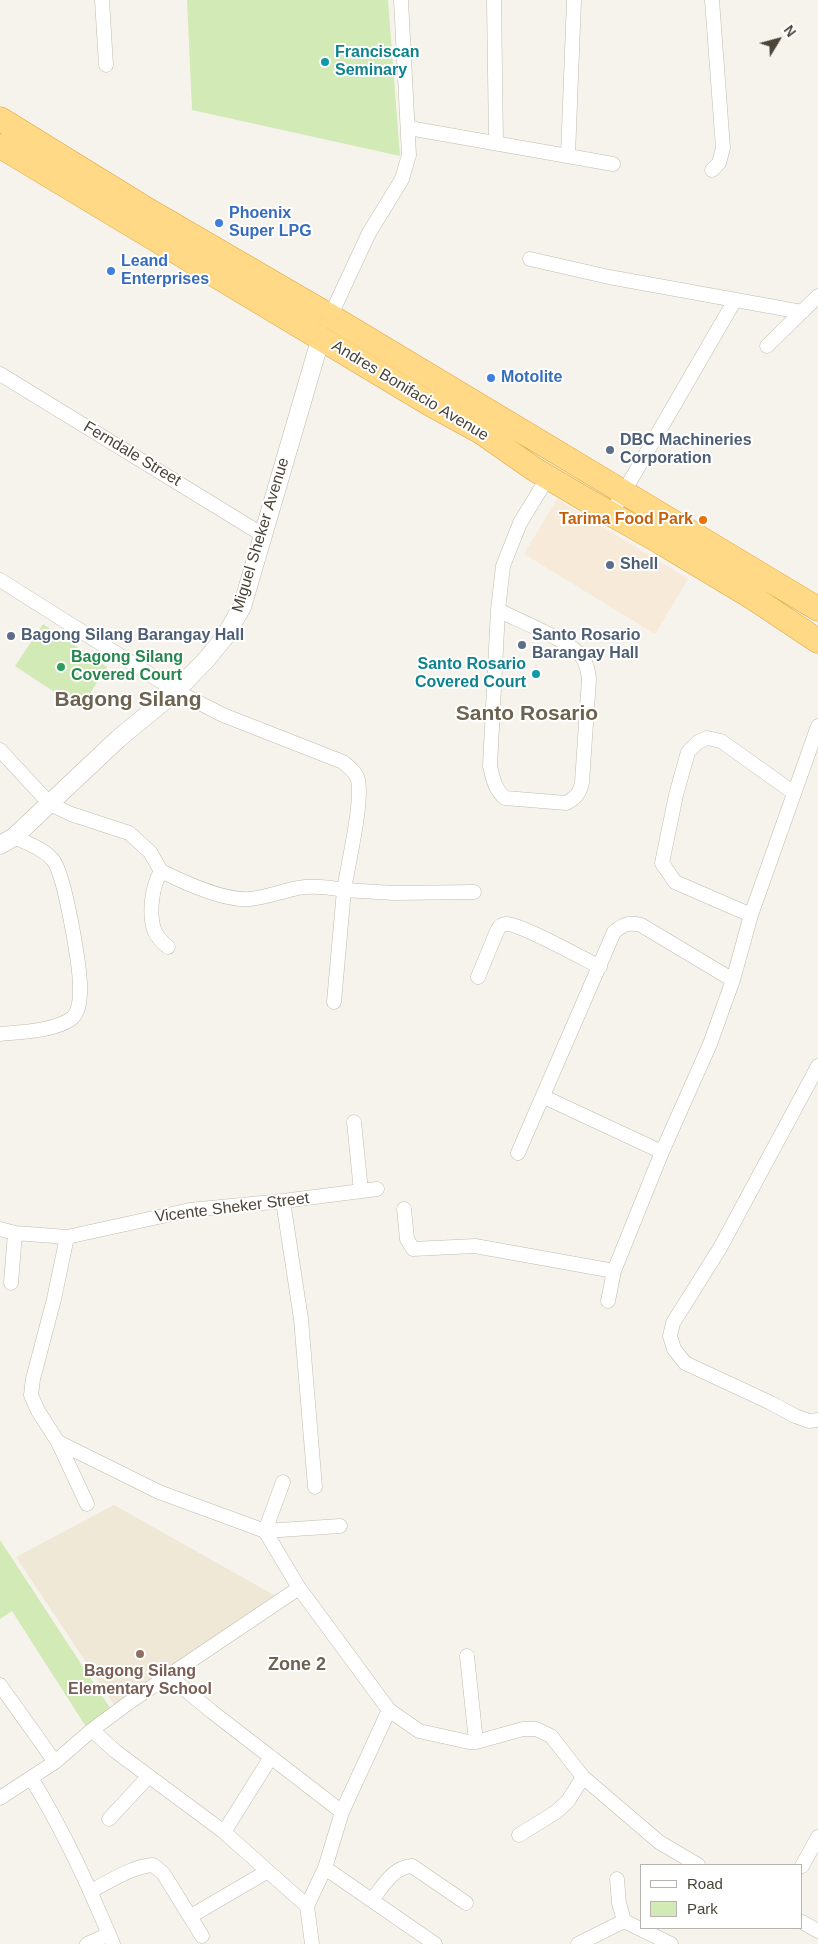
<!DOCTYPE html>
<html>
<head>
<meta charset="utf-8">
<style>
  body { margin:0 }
  #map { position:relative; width:818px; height:1944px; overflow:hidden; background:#f6f3ec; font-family:Helvetica,sans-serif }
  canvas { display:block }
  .legend { position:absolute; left:640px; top:1864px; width:162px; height:65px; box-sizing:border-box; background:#fff; border:1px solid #b7b4b0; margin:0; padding:6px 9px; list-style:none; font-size:15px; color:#4b4439 }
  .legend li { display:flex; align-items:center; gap:10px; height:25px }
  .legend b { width:25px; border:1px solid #b7b4b0 }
  .north { position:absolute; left:753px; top:15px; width:50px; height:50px; -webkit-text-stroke:4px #fff; paint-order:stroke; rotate:53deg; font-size:14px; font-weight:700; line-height:20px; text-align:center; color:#4b4439 }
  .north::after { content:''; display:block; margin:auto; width:18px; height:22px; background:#4b4439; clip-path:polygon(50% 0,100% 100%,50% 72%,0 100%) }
</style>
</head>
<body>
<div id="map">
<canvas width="818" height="1944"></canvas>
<ul class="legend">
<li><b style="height:6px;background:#fff"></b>Road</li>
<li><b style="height:14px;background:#d2eab5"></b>Park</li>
</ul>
<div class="north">N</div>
</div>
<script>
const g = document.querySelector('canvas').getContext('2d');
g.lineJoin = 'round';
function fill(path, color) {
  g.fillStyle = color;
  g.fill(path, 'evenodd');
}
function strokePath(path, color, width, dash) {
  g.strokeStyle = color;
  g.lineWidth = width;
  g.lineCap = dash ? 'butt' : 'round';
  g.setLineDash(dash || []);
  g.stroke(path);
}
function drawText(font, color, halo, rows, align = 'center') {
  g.font = font + ' Helvetica,sans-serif';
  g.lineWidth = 4;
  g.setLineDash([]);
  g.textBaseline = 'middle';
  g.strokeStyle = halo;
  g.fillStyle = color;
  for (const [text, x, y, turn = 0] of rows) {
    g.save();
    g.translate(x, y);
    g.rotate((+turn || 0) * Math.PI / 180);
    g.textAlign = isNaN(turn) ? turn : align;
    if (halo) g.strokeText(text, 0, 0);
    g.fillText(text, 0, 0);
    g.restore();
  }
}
const commercial = new Path2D(`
  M557,499l131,80 -33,55 -131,-80z`);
const education = new Path2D(`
  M114,1505l167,94 -164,110 -101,-152z`);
const green = new Path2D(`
  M187,0h201l12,156 -208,-46z
  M43,624l64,43 -27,42 -65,-43z
  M0,1540l112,171 -24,19 -76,-119 -12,8z`);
const minor = new Path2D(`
  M102,0l4,65
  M494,0l2,142
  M409,128l204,36
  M568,155l6,-155
  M712,170l7,-7 4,-15 -11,-148
  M530,259l79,18 193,35
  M328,321l41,-88 33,-54 7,-24 -8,-155
  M767,346l51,-50
  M0,374l263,161
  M611,514l124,-214
  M0,580l176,111 47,24 120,47c6,5 13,10 15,18 5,22 -10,84 -14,110l50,3 80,-1
  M498,610c19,10 73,31 84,47 5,7 6,14 7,22l-7,103c-2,11 -6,16 -16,21l-61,-5c-10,-8 -12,-19 -15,-32l8,-156 5,-44 17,-43 28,-46
  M0,750l50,54 21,10 58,19 21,19 11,19c-9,15 -13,44 -6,61 3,6 8,11 13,15
  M161,871c22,11 64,30 88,28 17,-1 32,-8 49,-11 15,-3 30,-1 46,2l-10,112
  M751,915l-76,-33 -13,-19 14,-68 12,-43 10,-10 9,-4 14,3 73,52
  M478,977l19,-46c2,-4 5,-7 9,-7 13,-1 78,35 94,43
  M0,1034c20,-2 54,-3 71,-15 8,-6 9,-19 9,-28 1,-21 -15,-116 -27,-131 -9,-11 -26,-17 -39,-23
  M818,1066l-98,182 -47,75 -3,13 4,13 11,14 86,40 24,13 14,5 9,-1
  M544,1097l118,55
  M354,1122l7,69
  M518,1153l96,-221c10,-8 15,-10 27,-7l92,55
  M283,1201l18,118 14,168
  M404,1209l3,30 6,10 62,-3 139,25
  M0,1229l15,4 52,4 123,-27 93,-9 94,-12
  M67,1237l-13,62 -21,80 -2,16 7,16 20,31 101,50 106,39 34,57 90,122 30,21 50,11h7l47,-13h13l15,7 32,41 76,65 39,23
  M11,1283l4,-50
  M608,1301l6,-30 48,-119 48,-108 23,-64 18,-65 67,-189
  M58,1442l29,62
  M283,1482l-18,49 75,-5
  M467,1656l9,86
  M169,1676l42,35 131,101
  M0,1685l55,77
  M92,1730l23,21 109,81 83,74
  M31,1778c33,53 58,109 82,166
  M0,1798l55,-36 37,-32 39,-29 168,-113
  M109,1819l39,-42
  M224,1832l47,-75
  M519,1835l37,-23 12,-11 15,-24
  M802,1866l16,-29
  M325,1868l17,-56 47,-102
  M617,1879l2,24 5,18 47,23
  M91,1891c20,-10 39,-24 62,-26l10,8 39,63
  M372,1900c11,-14 21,-33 40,-34l54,37
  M191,1916l77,-45
  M802,1922l16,9
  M87,1944l22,-10
  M312,1944l-5,-38 18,-38 110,76
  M578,1944l46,-23`);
const tertiary = new Path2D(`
  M0,845l14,-8 104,-98 58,-48 29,-30 19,-23 18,-31 79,-270`);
const trunk = new Path2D(`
  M0,119l141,87 189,110 488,293
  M0,146l430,258 51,28 53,37 49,29 79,45 93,56 63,42`);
const markers = [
  [325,62,5,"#0f9aa8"],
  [219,223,5,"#3f7fe0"],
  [111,271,5,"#3f7fe0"],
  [491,378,5,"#3f7fe0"],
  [610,450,5,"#5c6f8a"],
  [703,520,5,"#e8710a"],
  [610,565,5,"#5c6f8a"],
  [11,636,5,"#5c6f8a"],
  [522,645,5,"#5c6f8a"],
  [61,667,5,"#2e9e5b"],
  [536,674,5,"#0f9aa8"],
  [140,1654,5,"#8d6e63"]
];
const cultureNames = [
  ["Franciscan",335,53],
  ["Seminary",335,71],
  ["Santo Rosario",526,665,"right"],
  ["Covered Court",526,683,"right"]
];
const shopNames = [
  ["Phoenix",229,214],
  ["Super LPG",229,232],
  ["Leand",121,262],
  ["Enterprises",121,280],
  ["Motolite",501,378]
];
const streetNames = [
  ["Andres Bonifacio Avenue",410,391,31],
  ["Ferndale Street",132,454,31],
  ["Miguel Sheker Avenue",261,535,-73],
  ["Vicente Sheker Street",232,1208,-7]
];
const serviceNames = [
  ["DBC Machineries",620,441],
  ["Corporation",620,459],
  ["Shell",620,565],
  ["Bagong Silang Barangay Hall",21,636],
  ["Santo Rosario",532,636],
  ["Barangay Hall",532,654]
];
const foodNames = [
  ["Tarima Food Park",693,520]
];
const leisureNames = [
  ["Bagong Silang",71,658],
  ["Covered Court",71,676]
];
const educationNames = [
  ["Bagong Silang",140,1672],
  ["Elementary School",140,1690]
];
const neighbourhoodNames = [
  ["Zone 2",297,1665]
];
const districtNames = [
  ["Bagong Silang",128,700],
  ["Santo Rosario",527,714]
];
fill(commercial, '#f7ead8');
fill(education, '#efe8d6');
fill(green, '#d2eab5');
strokePath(minor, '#c2bbae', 15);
strokePath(tertiary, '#c2bbae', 19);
strokePath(trunk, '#e0a43c', 25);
strokePath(minor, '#fff', 14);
strokePath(tertiary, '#fff', 18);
strokePath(trunk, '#ffd985', 24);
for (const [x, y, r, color] of markers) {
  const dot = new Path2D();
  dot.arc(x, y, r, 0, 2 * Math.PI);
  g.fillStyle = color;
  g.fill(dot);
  strokePath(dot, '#fff', 2);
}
drawText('bold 16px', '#0d838f', '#fff', cultureNames, 'left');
drawText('bold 16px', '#366cbe', '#fff', shopNames, 'left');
drawText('16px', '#4b4439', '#fff', streetNames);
drawText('bold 16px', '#4e5e75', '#fff', serviceNames, 'left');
drawText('bold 16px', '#c56008', '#fff', foodNames, 'right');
drawText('bold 16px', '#27864d', '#fff', leisureNames, 'left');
drawText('bold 16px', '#785e54', '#fff', educationNames);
drawText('bold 18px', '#6e6250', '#fff', neighbourhoodNames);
drawText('bold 21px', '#6e6250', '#fff', districtNames);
</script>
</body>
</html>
